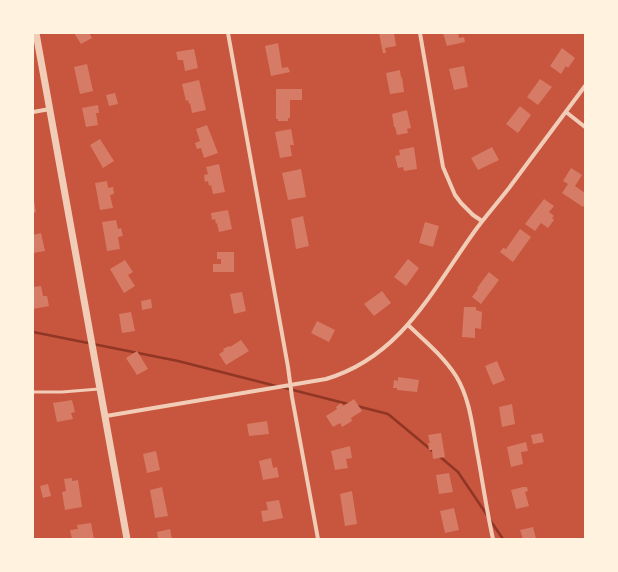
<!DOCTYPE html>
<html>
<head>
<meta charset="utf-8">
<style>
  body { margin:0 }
  #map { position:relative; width:618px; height:572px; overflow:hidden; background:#c8553d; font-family:Manrope,sans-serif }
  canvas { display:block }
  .frame { position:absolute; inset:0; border:34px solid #fff3e0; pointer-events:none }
</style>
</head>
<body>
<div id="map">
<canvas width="618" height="572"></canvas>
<div class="frame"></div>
</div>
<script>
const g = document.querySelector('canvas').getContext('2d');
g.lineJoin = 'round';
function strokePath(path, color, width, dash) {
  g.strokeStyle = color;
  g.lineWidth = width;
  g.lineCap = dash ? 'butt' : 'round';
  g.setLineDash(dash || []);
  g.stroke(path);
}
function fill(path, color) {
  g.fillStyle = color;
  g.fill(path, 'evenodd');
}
const stream = new Path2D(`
  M33,332l145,29 98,25
  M281,387l67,17
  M357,406l31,8 47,39
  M439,456l19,16 29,43
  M490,520l13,19`);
const building = new Path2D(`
  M74,33h15l3,5 -11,6z
  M379,33h15l2,13 -11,2 1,5h-3z
  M443,33h15l1,5 5,-1 1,5 -18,4z
  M278,43l4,25 6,-1 2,5 -19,4 -6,-30z
  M562,48l13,10 -7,10 -2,-2 -5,8 -11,-8z
  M194,49l4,19 -13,3 -2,-11h-5l-2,-8z
  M87,64l6,27 -13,3 -6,-27z
  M464,66l4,21 -14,3 -5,-21z
  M400,70l1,8 1,-1 2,15 -14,2 -4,-21z
  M540,79l12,8 -14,18 -11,-8z
  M199,80l7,30 -14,3 -2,-10 -1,1 -1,-4 -2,1 -4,-17z
  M276,89h26v11h-12v18h-2v3h-10v-2h-2z
  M115,93l3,11 -9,2 -3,-11z
  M98,105l1,8h-3l2,12 -12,2 -4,-19z
  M520,106l11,9 -13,18 -12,-9z
  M407,110l4,18 -4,1 1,4 -11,2 -2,-8h-1l-2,-13z
  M207,125l11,28 -14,5 -3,-10 -4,1 -2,-6 5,-2 -4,-12z
  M291,129l3,16h-4l2,11 -12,2 -5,-26z
  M100,139l14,22 -11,7 -13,-23z
  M414,147l3,22 -13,2 -1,-4 -5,1 -3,-12 5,-1 -1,-5z
  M492,147l7,13 -21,10 -7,-12z
  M219,164l6,28 -12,2 -2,-9 -2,1 -1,-5 -3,1 -1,-7 4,-1 -2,-7z
  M571,168l11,7 -7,11 10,7v11l-2,3 -21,-14 6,-9 -5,-3z
  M301,169l5,28 -18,3 -6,-27z
  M107,181l1,7 5,-1 1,7 -4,1 3,13 -13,2 -5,-27z
  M33,195l3,17 -3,1z
  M544,199l10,7 -5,6 5,4 -2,2 2,2 -6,8 -7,-5 -6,8 -10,-7z
  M228,210l4,19 -13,3 -2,-9 -1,1 -1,-5 -3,1 -1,-7z
  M303,216l6,30 -13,3 -5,-30z
  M116,220l2,9 3,-1 2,8 -5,1 2,12 -13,2 -5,-29z
  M425,222l14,4 -6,21 -14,-4z
  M520,229l11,8 -18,25 -13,-10 3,-4 3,1z
  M41,233l4,18 -12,2v-18z
  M217,252h17v20h-21v-8h8v-5h-4z
  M408,259l11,9 -13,18 -12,-9z
  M125,260l8,12 -5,3 7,11 -11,7 -14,-24z
  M489,272l10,8 -18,24 -9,-7 6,-8 -1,-1z
  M41,286l2,10h4l2,10 -16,3v-22z
  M382,291l9,12 -17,13 -10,-12z
  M242,292l4,19 -12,3 -4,-20z
  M151,299l1,9 -10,2 -1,-9z
  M464,307h12v3l6,2 -1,17 -6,-1v10l-13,-1z
  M131,312l4,19 -13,2 -3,-19z
  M317,321l18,9 -6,12 -18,-9z
  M241,340l8,11 -23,14 -7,-11 5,-3 -1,-2 6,-3 1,1z
  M137,351l11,18 -11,6 -11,-17z
  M497,361l8,19 -12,5 -8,-19z
  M398,377l21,3 -2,12 -20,-2v-2h-4l1,-8 4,1z
  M354,399l8,12 -11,7 1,3 -10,6 -2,-4 -7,4 -7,-11 11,-7 -1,-2 5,-4 2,3z
  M72,400l3,12 -4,1 2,6 -16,3 -4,-19z
  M512,404l3,20 -13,3 -3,-20z
  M267,421l2,13 -20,2 -2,-12z
  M441,433l4,24 -12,2 -1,-9h-3l-1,-7h2l-2,-8z
  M542,433l2,9 -11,2 -2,-9z
  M526,442l2,9 -7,1 2,12 -12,3 -4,-20z
  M350,446l2,12 -6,1 2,9 -13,2 -4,-19z
  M156,451l4,19 -13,3 -4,-19z
  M271,458l2,10 4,-1 2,10 -16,3 -4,-19z
  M449,473l4,19 -14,2 -3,-19z
  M72,478v3l6,-1 4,27 -17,3 -3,-18 4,-1 -2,-12z
  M48,484l3,12 -8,2 -3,-12z
  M162,487l6,29 -13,2 -5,-28z
  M523,487h4l1,4 -3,1 4,14 -13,3 -5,-19z
  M352,491l5,33 -12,2 -5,-32z
  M279,500l4,18 -20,4 -2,-11 7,-1 -2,-8z
  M454,508l5,22 -14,3 -5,-22z
  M91,523l3,16h-22l-2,-9 8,-1 -1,-4z
  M533,527l3,12h-13l-3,-9z
  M170,529l2,10h-14l-1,-7z`);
const service = new Path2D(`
  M33,392h29l37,-3`);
const minor = new Path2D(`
  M228,33l60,334 4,30 26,142
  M420,33l23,134 12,28 6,8 12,12 9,6
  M33,112l17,-3
  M566,112l19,15
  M408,325c17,16 35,31 48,51 13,21 16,47 20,70 6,31 10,62 17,93
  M106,416l220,-37c77,-23 107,-91 151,-151 10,-13 21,-26 32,-40 25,-34 51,-68 76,-102`);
const tertiary = new Path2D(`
  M36,33l91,506`);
strokePath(stream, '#8f3625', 2.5);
fill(building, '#d67c66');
strokePath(service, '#f1ccb7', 3);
strokePath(minor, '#f1ccb7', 4);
strokePath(tertiary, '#f1ccb7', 7);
</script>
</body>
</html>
